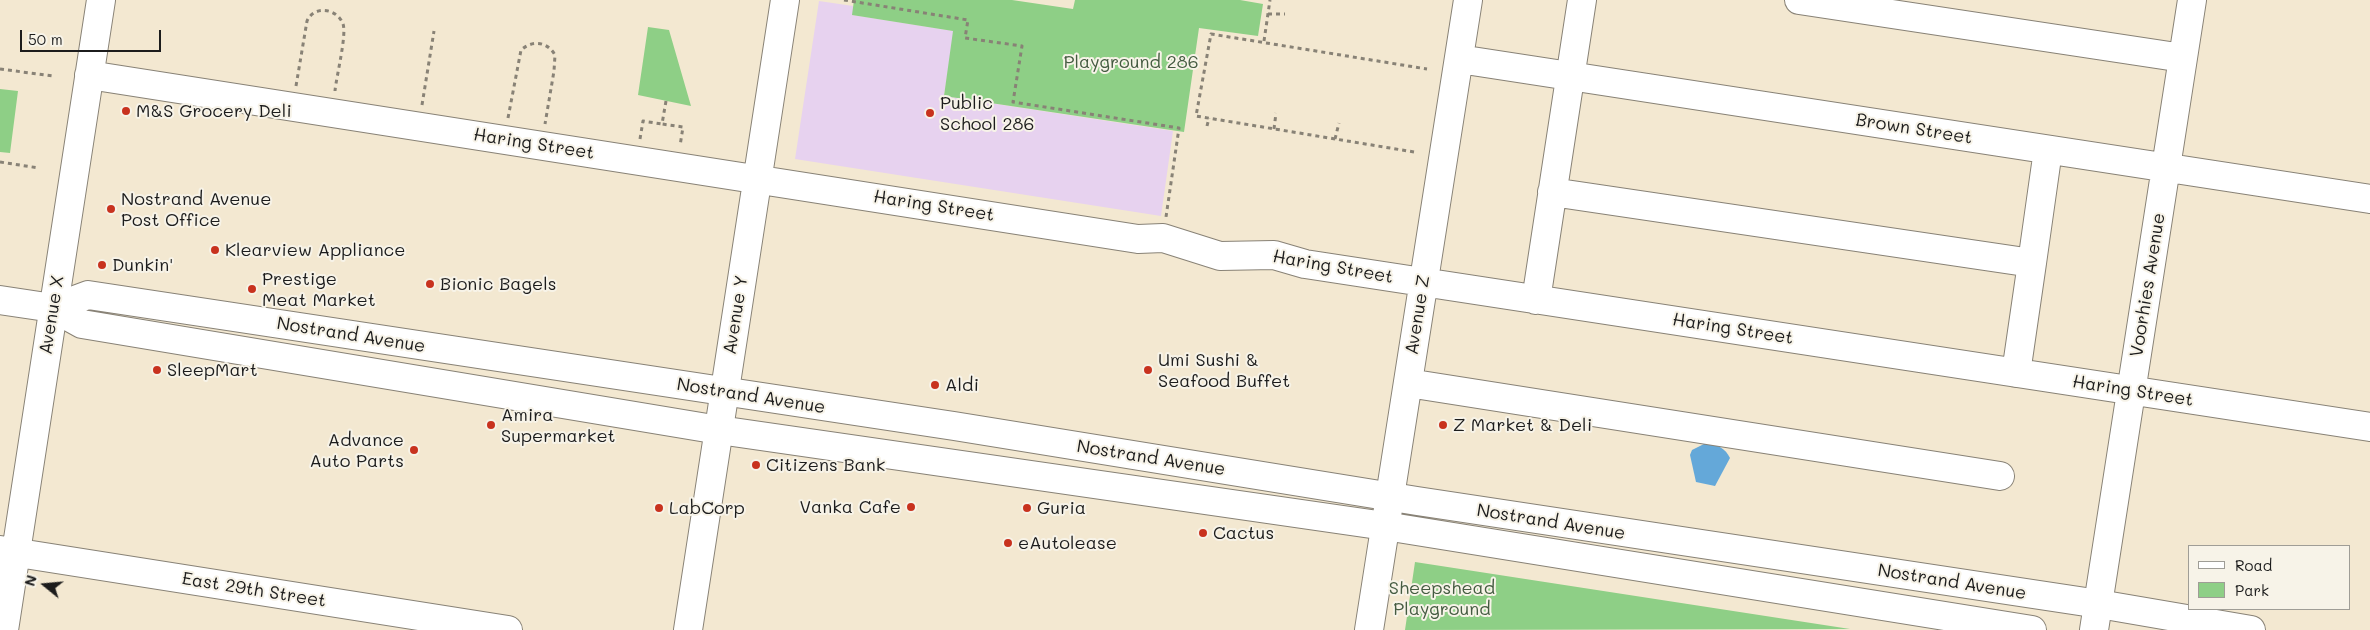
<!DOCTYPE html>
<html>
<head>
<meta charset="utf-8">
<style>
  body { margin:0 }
  #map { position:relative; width:2370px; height:630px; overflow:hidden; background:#f3e8d1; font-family:Mali,sans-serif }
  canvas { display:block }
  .legend { position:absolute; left:2188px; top:545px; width:162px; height:65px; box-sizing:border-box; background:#f7f3e8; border:1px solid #9f9d96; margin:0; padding:6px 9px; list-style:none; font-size:15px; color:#1c1c1c }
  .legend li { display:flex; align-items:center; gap:10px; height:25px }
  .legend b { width:25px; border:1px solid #9f9d96 }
  .north { position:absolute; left:20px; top:560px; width:50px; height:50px; -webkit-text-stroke:4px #f7f3e8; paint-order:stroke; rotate:287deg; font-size:14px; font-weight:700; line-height:20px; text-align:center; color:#1c1c1c }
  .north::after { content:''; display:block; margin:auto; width:18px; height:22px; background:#1c1c1c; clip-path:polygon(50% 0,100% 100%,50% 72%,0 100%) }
  .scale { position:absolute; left:20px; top:30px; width:141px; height:22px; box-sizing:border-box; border:2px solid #1c1c1c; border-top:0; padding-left:6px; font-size:15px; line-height:18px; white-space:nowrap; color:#1c1c1c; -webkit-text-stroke:4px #f7f3e8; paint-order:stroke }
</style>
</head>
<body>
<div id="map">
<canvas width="2370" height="630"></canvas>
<ul class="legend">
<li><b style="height:6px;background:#fff"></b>Road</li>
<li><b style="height:14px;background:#8ecf86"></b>Park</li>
</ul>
<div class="north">N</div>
<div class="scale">50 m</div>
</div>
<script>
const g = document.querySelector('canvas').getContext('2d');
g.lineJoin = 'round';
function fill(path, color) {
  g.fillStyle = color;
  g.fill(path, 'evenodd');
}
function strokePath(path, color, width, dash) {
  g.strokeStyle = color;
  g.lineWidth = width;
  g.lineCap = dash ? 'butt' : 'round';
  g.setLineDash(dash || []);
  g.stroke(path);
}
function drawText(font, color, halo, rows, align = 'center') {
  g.font = font + ' Mali,sans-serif';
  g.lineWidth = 4;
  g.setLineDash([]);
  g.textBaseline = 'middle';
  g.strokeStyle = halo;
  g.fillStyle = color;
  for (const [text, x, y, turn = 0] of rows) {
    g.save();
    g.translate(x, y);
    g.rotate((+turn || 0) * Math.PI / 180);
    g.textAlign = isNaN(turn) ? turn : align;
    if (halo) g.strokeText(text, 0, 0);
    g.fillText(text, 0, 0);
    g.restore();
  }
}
const built = new Path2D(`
  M819,1l34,5v9l101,16 -10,65 229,35 -12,85 -366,-57z`);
const green = new Path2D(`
  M854,0h158l61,9 2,-9h165l23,4 -5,32 -59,-8 -15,104 -240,-36 9,-65 -101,-16z
  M648,27l21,3 22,76 -53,-11z
  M0,89l18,2 -8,62 -10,-1z
  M1415,562l435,67 -445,1z`);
const water = new Path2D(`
  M1704,444c12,-1 21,4 26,14l-15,28 -19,-4 -6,-27 2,-5z`);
const path = new Path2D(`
  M844,0l124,20 -3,18 57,8 -9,56 166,26 -13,89
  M1268,14h17
  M1264,41l6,-41
  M0,69l53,7
  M296,86l11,-65c7,-16 30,-13 36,3 4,11 -7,54 -8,67
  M666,101l-4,23 21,3 -3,19
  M422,105l12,-74
  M508,118l13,-68c11,-10 26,-9 34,5l-1,16 -9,53
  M1207,126l2,-8
  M1274,129l2,-16
  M640,139l3,-18 19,3
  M1335,139l4,-16
  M1414,152l-218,-36 15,-82 216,35
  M0,162l39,6`);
const minor = new Path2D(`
  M1799,0l384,58
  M1459,59l911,140
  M89,75l1049,164 25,-1 57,18 54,-1 31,9 1065,163
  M1552,192l480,71 -16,110
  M2032,263l16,-113
  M1536,300l46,-300
  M1408,383l592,93
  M0,550l508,80
  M4,630l97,-630
  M688,630l97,-630
  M1369,630l99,-630
  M2094,630l98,-630`);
const major = new Path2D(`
  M0,300l53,8 29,16 637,106 666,96 647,104
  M53,308l35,-13 866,131 463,75 682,103 152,26`);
const markers = [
  [126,111,5,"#c8321e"],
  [930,113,5,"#c8321e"],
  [111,209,5,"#c8321e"],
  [215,250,5,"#c8321e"],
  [102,265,5,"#c8321e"],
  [430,284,5,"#c8321e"],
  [252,289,5,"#c8321e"],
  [157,370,5,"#c8321e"],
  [1148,370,5,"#c8321e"],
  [935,385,5,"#c8321e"],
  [491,425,5,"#c8321e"],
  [1443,425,5,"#c8321e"],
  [414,450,5,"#c8321e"],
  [756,465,5,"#c8321e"],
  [911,507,5,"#c8321e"],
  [659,508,5,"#c8321e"],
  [1027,508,5,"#c8321e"],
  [1203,533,5,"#c8321e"],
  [1008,543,5,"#c8321e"]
];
const parkNames = [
  ["Playground 286",1131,62],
  ["Sheepshead",1442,588],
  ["Playground",1442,609]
];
const poiNames = [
  ["Public",940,103],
  ["School 286",940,124],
  ["M&S Grocery Deli",136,111],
  ["Nostrand Avenue",121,199],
  ["Post Office",121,220],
  ["Klearview Appliance",225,250],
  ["Dunkin'",112,265],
  ["Prestige",262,279],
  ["Meat Market",262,300],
  ["Bionic Bagels",440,284],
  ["Umi Sushi &",1158,360],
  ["Seafood Buffet",1158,381],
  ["SleepMart",167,370],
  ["Aldi",945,385],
  ["Amira",501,415],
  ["Supermarket",501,436],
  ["Z Market & Deli",1453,425],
  ["Advance",404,440,"right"],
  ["Auto Parts",404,461,"right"],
  ["Citizens Bank",766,465],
  ["Vanka Cafe",901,507,"right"],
  ["LabCorp",669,508],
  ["Guria",1037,508],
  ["Cactus",1213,533],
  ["eAutolease",1018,543]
];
const streetNames = [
  ["Brown Street",1914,129,9],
  ["Haring Street",534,144,9],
  ["Haring Street",934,206,9],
  ["Haring Street",1333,267,10],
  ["Voorhies Avenue",2148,285,-81],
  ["Avenue X",52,315,-81],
  ["Avenue Y",736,315,-81],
  ["Avenue Z",1418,315,-81],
  ["Haring Street",1733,329,9],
  ["Nostrand Avenue",351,335,9],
  ["Haring Street",2133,391,9],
  ["Nostrand Avenue",751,396,9],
  ["Nostrand Avenue",1151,458,9],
  ["Nostrand Avenue",1551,522,9],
  ["Nostrand Avenue",1952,582,9],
  ["East 29th Street",254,590,9]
];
fill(built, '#e7d2ef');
fill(green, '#8ecf86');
fill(water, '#64a8d9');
strokePath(minor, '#888276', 30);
strokePath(major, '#888276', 30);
strokePath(path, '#888276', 3, [4, 4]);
strokePath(minor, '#fff', 28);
strokePath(major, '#fff', 28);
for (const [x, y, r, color] of markers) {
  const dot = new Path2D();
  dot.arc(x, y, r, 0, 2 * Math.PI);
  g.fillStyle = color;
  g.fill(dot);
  strokePath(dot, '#f7f3e8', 2);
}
drawText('18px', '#445b41', '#f7f3e8', parkNames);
drawText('18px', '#1c1c1c', '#f7f3e8', poiNames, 'left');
drawText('18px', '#1c1c1c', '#f7f3e8', streetNames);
</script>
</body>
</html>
